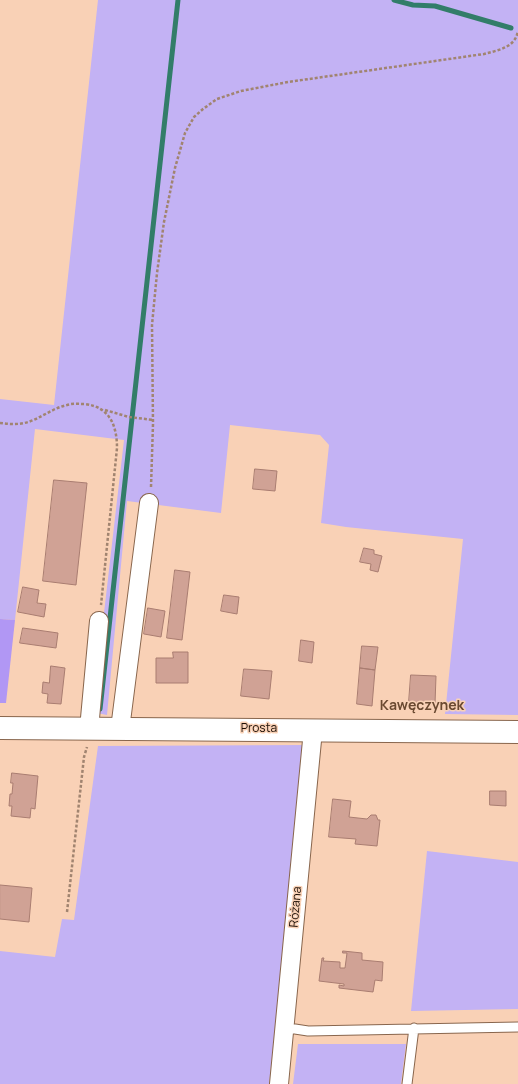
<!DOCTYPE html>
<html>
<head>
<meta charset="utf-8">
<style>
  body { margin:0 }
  canvas { display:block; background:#f9d1b6 }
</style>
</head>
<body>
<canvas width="518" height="1084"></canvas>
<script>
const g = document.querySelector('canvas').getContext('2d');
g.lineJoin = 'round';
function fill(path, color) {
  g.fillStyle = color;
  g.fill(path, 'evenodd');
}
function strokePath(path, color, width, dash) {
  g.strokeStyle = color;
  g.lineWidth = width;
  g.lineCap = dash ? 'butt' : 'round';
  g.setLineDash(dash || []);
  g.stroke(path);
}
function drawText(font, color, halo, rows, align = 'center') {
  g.font = font + ' Manrope,sans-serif';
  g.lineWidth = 3;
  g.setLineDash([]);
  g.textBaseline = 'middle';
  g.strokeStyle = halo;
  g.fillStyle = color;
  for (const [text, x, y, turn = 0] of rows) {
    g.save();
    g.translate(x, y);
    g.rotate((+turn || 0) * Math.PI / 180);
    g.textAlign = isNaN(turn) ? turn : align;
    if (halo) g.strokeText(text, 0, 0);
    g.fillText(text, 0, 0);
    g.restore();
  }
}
const green = new Path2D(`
  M98,0h420v715l-73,-1 18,-175 -117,-12 -25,-4 8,-78 -9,-10 -90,-10 -9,88 -94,-12 -20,214 -10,-2 -4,-5 31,-268 -89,-11 -20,191 -15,-1v-220l54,6z
  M306,745l-37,339h-269v-133l55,6 7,-38 12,1 24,-174z
  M427,851l91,11v147l-107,2z
  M298,1044h108l-5,40h-108z`);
const forest = new Path2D(`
  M0,619l15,1 -9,83h-6z`);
const stream = new Path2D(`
  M394,0l19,5 22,1 76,22
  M100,709l78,-709`);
const building = new Path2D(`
  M255,469l22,2 -2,20 -22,-2z
  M54,480l33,3 -11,102 -33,-4z
  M364,548l10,2v4l8,2 -4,16 -8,-2 1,-6 -11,-2z
  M175,570l15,2 -8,68 -15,-2z
  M23,587l16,3 -2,13 9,1 -2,13 -26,-5z
  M224,595l15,2 -2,17 -16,-3z
  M148,608l17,3 -4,26 -17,-3z
  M23,628l35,5 -2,15 -36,-5z
  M301,640l13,2 -2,21 -13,-2z
  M362,646l16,1 -3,23 -15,-2z
  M173,652h15v31h-32v-25h17z
  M51,666l14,2 -4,36 -14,-1 1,-9 -6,-1 1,-11 6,1z
  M360,668l15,2 -3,36 -15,-2z
  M244,669l28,2 -3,28 -28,-3z
  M411,675l25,1 -1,28 -26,-2z
  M12,773l26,3 -3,33 -4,-1 -1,10 -19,-2 1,-10h-3l1,-12h2l1,-11h-2z
  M490,791h16v15l-16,-1z
  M333,799l18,2 -2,16 18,2 4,-4h5l2,5h2l-3,26 -22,-2 1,-5 -27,-2z
  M0,885l32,3 -3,34 -29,-3z
  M343,951l19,2v7l21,2 -1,19 -7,-1 -2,12 -34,-4v-3l5,1v-2l-25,-3 3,-23h2l-1,3 17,1v6h5l2,-15h-4z`);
const path = new Path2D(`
  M105,410l24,7 24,3
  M0,423c9,1 19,2 28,-1 13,-4 25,-14 39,-17 6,-2 12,-1 18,-1 25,3 32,22 32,44l-16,157
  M151,487l2,-63 -1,-99 5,-52 7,-51 11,-54 10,-35 9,-16 9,-8 14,-10 24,-8 47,-9 196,-28c14,-4 31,-6 34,-23
  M67,912l17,-155 3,-10`);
const service = new Path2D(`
  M285,1029h10l13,2 210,-4
  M407,1084l7,-56`);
const minor = new Path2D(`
  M89,729l10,-108
  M120,729l29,-226
  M279,1084l34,-354`);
const tertiary = new Path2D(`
  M0,728l518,4`);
const streetNames = [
  ["Prosta",259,729],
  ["Różana",296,907,-85]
];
const quarterNames = [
  ["Kawęczynek",422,706]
];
fill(green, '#c3b2f4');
fill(forest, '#b197f4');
strokePath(stream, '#327d69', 5);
fill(building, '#d0a295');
strokePath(building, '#a97d71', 1);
strokePath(service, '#89664d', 11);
strokePath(minor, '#89664d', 20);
strokePath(tertiary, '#89664d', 24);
strokePath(path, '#a18470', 2.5, [3, 2]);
strokePath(service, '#fff', 9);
strokePath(minor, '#fff', 18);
strokePath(tertiary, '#fff', 22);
drawText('12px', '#1c0f06', '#f9d1b6', streetNames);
drawText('bold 14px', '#6a4931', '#f9d1b6', quarterNames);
</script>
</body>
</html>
